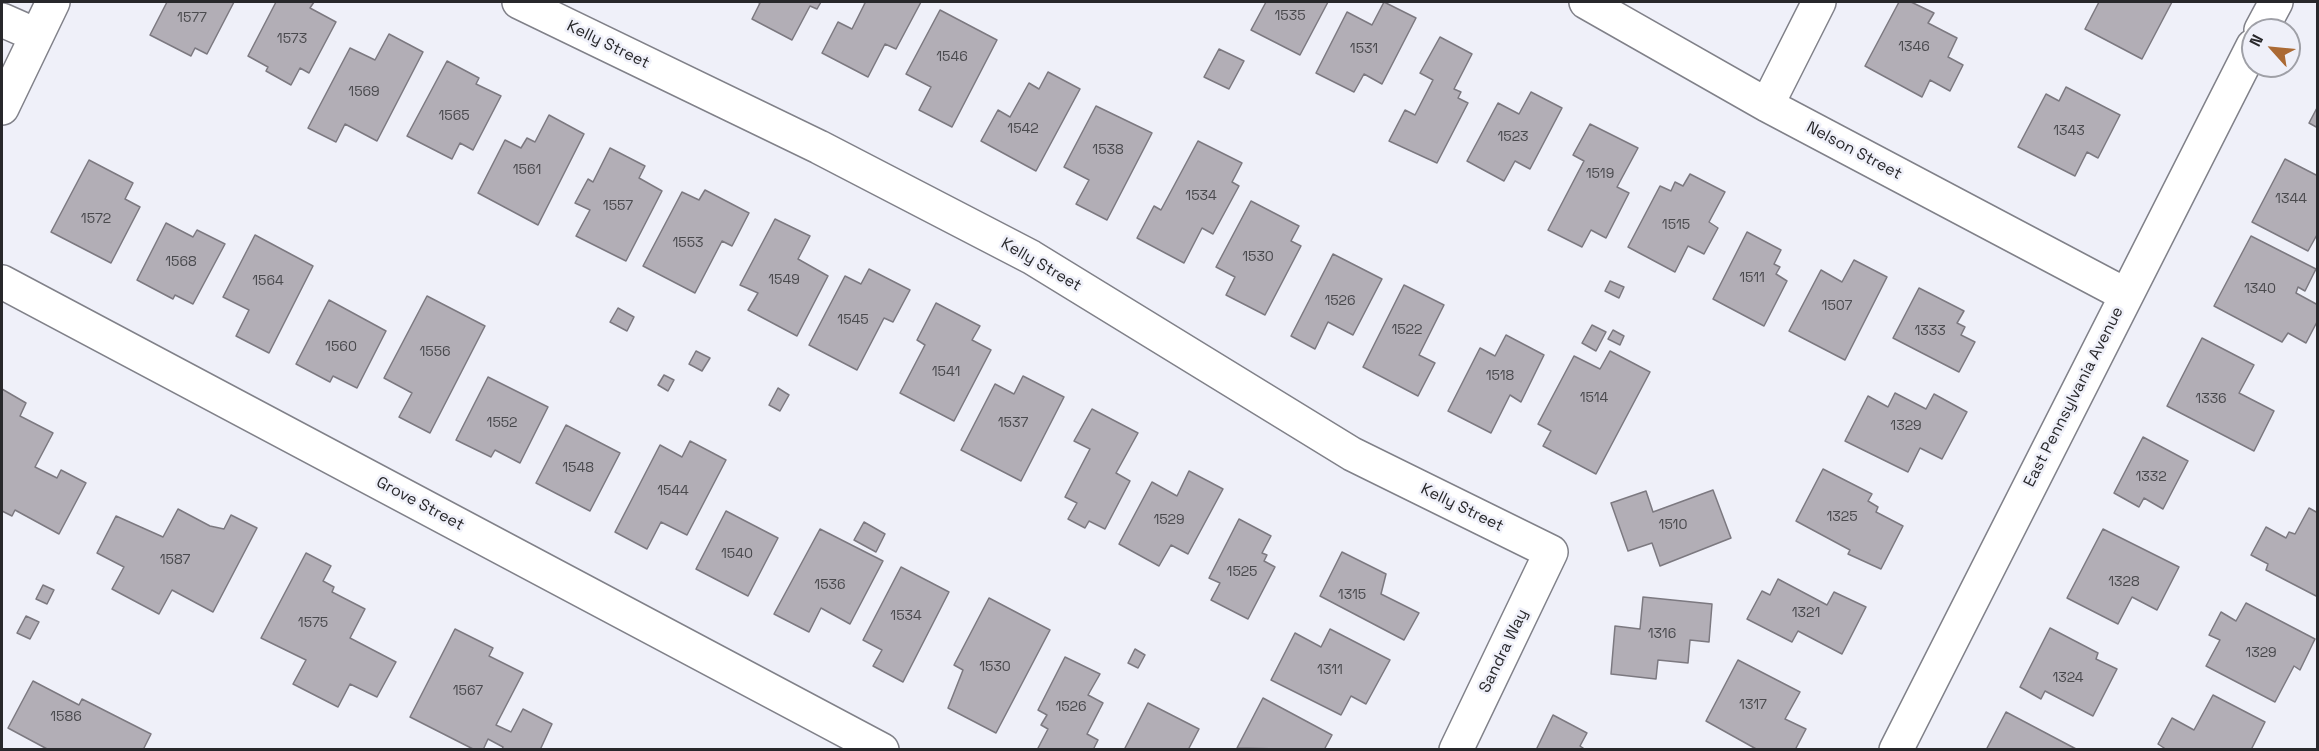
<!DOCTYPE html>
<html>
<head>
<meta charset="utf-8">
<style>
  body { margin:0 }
  #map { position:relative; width:2319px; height:751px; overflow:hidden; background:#eff0f9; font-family:"Space Grotesk",sans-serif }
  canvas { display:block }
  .frame { position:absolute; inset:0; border:3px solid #28282b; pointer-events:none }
  .north { position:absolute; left:2241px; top:18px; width:60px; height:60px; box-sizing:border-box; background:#eff0f9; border:2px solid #9fa0a7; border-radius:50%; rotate:297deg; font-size:16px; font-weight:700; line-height:24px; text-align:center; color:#28282b }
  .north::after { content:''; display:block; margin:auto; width:21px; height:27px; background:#ab6a34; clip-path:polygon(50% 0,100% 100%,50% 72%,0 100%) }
</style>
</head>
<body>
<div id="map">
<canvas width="2319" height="751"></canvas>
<div class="frame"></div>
<div class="north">N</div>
</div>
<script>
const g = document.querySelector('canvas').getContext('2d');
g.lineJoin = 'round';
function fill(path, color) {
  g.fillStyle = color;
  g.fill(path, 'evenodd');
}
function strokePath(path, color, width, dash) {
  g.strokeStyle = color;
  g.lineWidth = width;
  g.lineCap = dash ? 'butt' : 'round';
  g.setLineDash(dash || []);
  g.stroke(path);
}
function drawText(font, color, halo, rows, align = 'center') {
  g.font = font + ' "Space Grotesk",sans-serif';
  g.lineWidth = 5;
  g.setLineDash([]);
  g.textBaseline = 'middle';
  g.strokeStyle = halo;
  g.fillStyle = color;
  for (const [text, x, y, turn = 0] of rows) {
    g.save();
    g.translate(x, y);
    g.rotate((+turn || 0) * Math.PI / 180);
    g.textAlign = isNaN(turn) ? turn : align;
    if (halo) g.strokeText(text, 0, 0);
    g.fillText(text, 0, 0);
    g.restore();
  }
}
const building = new Path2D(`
  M167,2h67l-27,52 -12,-6 -4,8 -41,-21z
  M276,2h38l-4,6 26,14 -27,51 -9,-5 -9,17 -25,-14 2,-4 -20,-11z
  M757,2h64l-4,7 -7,-3 -18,34 -40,-21 8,-16z
  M863,2h58l-25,47 -11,-5 -17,33 -46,-24 16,-31 14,7 13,-26z
  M1266,2h62l-28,53 -49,-25z
  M1384,2l32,16 -34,66 -18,-10 -10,18 -38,-19 31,-61 25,13z
  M1899,2h12l23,11 -6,10 29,15 -9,19 15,8 -13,26 -20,-11 -8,17 -57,-31z
  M2099,2h73l-30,57 -57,-30z
  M940,10l57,30 -45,87 -33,-17 12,-23 -25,-13z
  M389,34l34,18 -46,89 -32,-17 -9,18 -28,-14 42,-80 25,12z
  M1440,37l32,17 -18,35 7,3 -3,6 10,5 -31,60 -48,-22 16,-31 10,5 18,-35 -13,-7z
  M1219,49l25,12 -15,28 -25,-12z
  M447,61l32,17 -3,6 25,12 -28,54 -13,-7 -8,16 -45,-23z
  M1048,72l32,17 -44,82 -55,-30 17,-31 12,7 19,-34 10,6z
  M2066,87l54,28 -22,43 -11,-6 -12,24 -57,-29 28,-53 13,7z
  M1531,92l31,16 -32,61 -15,-8 -11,20 -37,-20 31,-58 21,11z
  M1096,106l56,27 -45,87 -31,-16 13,-24 -25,-13z
  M2318,106v22l-9,-5z
  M549,115l35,19 -46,91 -60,-32 27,-53 16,8 6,-10 8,4z
  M1590,124l48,24 -21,39 12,6 -23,45 -15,-8 -9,17 -34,-17 36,-69 -11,-6z
  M1198,141l44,22 -10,19 7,4 -26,48 -11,-6 -18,35 -47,-25 17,-32 7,4z
  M610,148l35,18 -6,12 23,13 -36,70 -50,-25 14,-26 -15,-7 13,-24 5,3z
  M2285,159l33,17v57l-10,18 -56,-29z
  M89,160l44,23 -8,16 15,8 -29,56 -60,-31z
  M1690,174l35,18 -16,30 9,6 -14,26 -16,-8 -13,26 -47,-25 32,-61 11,5 4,-9 8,4z
  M705,190l44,23 -17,33 -10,-5 -27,52 -52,-27 39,-74 17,8z
  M1251,201l48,25 -8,15 10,5 -36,69 -39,-20 9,-18 -19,-10z
  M775,219l35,17 -12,23 30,17 -31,60 -49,-26 10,-17 -18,-8z
  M166,223l27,14 4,-7 28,14 -32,60 -18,-9 -2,4 -36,-19z
  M1747,232l34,18 -7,14 6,3 -4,7 11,7 -23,45 -51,-27z
  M255,235l58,31 -44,87 -33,-17 13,-26 -26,-13z
  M2251,236l65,33 -11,22 -7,-4 -2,6 22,12v15l-12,23 -18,-10 -6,9 -68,-36z
  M1333,254l49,25 -29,56 -25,-13 -13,27 -24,-13z
  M1854,260l33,17 -42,83 -56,-29 32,-61 21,12z
  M869,269l41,21 -17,32 -9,-4 -27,52 -48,-25 36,-69 16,8z
  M1610,281l14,6 -5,11 -14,-7z
  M1404,285l40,20 -25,50 16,8 -17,33 -55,-29z
  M1919,288l45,23 -7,12 8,4 -4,8 14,7 -16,30 -66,-34z
  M427,296l58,30 -55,107 -31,-16 13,-24 -28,-15z
  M329,300l57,31 -29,57 -24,-12 -3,6 -34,-18z
  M936,303l44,23 -8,14 19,10 -37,71 -54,-28 25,-48 -8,-5z
  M618,308l16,9 -7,14 -17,-9z
  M1592,325l14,7 -10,19 -14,-8z
  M1613,330l11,6 -4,9 -12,-6z
  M1506,335l38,20 -23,47 -11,-7 -19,38 -43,-22 32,-63 15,8z
  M2202,338l52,27 -15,28 35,18 -20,40 -87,-45z
  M696,351l14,7 -8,13 -13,-7z
  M1610,351l40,21 -54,102 -53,-28 8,-15 -13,-7 36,-68 26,13z
  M664,375l10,5 -6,11 -10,-6z
  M1023,376l41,21 -43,84 -60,-31 34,-66 19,10z
  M488,377l60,30 -28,56 -25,-13 -4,7 -35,-17z
  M778,388l11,7 -9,16 -11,-6z
  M2,389l24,14 -6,13 33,17 -18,34 22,11 4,-8 25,13 -27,51 -44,-24 -3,6 -10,-5z
  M1895,393l31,16 8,-15 33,18 -25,47 -22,-11 -12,24 -63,-31 23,-45 20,11z
  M1092,409l46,24 -22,40 14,8 -25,48 -16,-8 -4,7 -17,-9 9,-16 -12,-6 25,-48 -16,-8z
  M566,425l54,28 -30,58 -54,-28z
  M2143,437l45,24 -25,48 -19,-11 -5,9 -25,-14z
  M690,441l36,19 -39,75 -26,-13 -14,27 -32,-17 45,-87 22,12z
  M1823,469l49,25 -4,7 10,6 -2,5 27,14 -22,43 -33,-15 2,-4 -54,-29z
  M1189,471l34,18 -35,65 -17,-9 -12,21 -40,-22 33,-62 25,14z
  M1713,490l18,48 -71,28 -8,-23 -24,8 -17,-48 35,-12 7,21z
  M2309,508l9,5v84l-52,-27 2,-6 -17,-9 15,-28 20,11 3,-6 6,2z
  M178,509l32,17 14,3 7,-14 26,13 -44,84 -41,-22 -13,24 -47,-25 12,-22 -27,-14 19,-37 47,21z
  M726,511l52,27 -30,58 -52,-27z
  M1239,519l32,17 -9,17 5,2 -3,6 11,6 -27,52 -37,-19 9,-17 -11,-5z
  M864,522l21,12 -9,18 -22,-12z
  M820,529l63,32 -33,63 -29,-16 -12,24 -35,-18z
  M2103,529l76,38 -22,43 -25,-13 -14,27 -51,-26z
  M1342,552l44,22 -5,20 38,19 -15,27 -84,-44z
  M306,553l25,13 -8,15 11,6 -2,5 33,17 -15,29 46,24 -19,35 -27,-13 -12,23 -45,-23 13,-24 -45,-22z
  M901,567l48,25 -46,90 -30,-16 9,-16 -19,-10z
  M1778,579l49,26 7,-13 32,15 -24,47 -44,-23 -6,11 -45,-23 15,-28 8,4z
  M43,585l11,5 -7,14 -11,-5z
  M1643,597l69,7 -3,38 -19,-2 -2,23 -30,-3 -2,19 -45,-5 4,-48 25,3z
  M989,598l61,32 -54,103 -48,-25 15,-38 -9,-5z
  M2246,603l69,36 -15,31 -6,-4 -19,36 -69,-36 14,-26 -11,-5 12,-23 15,9z
  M26,616l13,6 -9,17 -13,-6z
  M2050,628l48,25 -2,6 21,10 -24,47 -48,-25 -4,8 -21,-12z
  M455,629l38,19 -4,8 34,17 -27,52 15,7 12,-23 29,15 -12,26h-38l1,-3 -15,-8 -5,11h-8l-65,-33z
  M1330,629l60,31 -24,44 -15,-8 -10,19 -70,-35 24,-47 26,14z
  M1135,649l10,6 -7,13 -10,-5z
  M1065,657l35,17 -12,21 15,8 -16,31 11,6 -5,10h-56l11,-21 -7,-4 6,-10 -9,-5z
  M1738,660l62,32 -15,27 21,10 -11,21h-37l-52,-29z
  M33,681l46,24 3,-6 69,35 -8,16h-94l-41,-22z
  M2213,695l52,27 -14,28h-84l-9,-6 14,-26 22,12z
  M1263,698l69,37 -8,15 -87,-2z
  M1148,703l51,26 -11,21h-64z
  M2006,712l72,38h-92z
  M1553,715l34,18 -7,13 6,4h-50z`);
const minor = new Path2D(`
  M519,2l300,145 212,110 321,197 199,98 -95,198
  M1586,2l181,103 359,190
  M2,20l34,15
  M2261,30l15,-28
  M1767,105l52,-103
  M2,108l51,-106
  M2,282l880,468
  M1896,750l357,-704`);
const numberNames = [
  ["1535",1290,16],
  ["1577",192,18],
  ["1573",292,39],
  ["1346",1914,47],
  ["1531",1364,49],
  ["1546",952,57],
  ["1569",364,92],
  ["1565",454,116],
  ["1542",1023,129],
  ["1343",2069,131],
  ["1523",1513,137],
  ["1538",1108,150],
  ["1561",527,170],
  ["1519",1600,174],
  ["1534",1201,196],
  ["1344",2291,199],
  ["1557",618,206],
  ["1572",96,219],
  ["1515",1676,225],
  ["1553",688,243],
  ["1530",1258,257],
  ["1568",181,262],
  ["1511",1752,278],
  ["1549",784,280],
  ["1564",268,281],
  ["1340",2260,289],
  ["1526",1340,301],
  ["1507",1837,306],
  ["1545",853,320],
  ["1522",1407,330],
  ["1333",1930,331],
  ["1560",341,347],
  ["1556",435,352],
  ["1541",946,372],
  ["1518",1500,376],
  ["1514",1594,398],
  ["1336",2211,399],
  ["1552",502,423],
  ["1537",1013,423],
  ["1329",1906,426],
  ["1548",578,468],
  ["1332",2151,477],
  ["1544",673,491],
  ["1325",1842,517],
  ["1529",1169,520],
  ["1510",1673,525],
  ["1540",737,554],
  ["1587",175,560],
  ["1525",1242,572],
  ["1328",2124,582],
  ["1536",830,585],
  ["1315",1352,595],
  ["1321",1806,613],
  ["1534",906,616],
  ["1575",313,623],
  ["1316",1662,634],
  ["1329",2261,653],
  ["1530",995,667],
  ["1311",1330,670],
  ["1324",2068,678],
  ["1567",468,691],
  ["1317",1753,705],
  ["1526",1071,707],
  ["1586",66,717]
];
const streetNames = [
  ["Kelly Street",608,45,26],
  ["Nelson Street",1854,151,28],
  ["Kelly Street",1041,265,30],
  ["East Pennsylvania Avenue",2074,397,-63],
  ["Grove Street",420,504,28],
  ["Kelly Street",1462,508,26],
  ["Sandra Way",1504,651,-64]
];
fill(building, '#b2aeb6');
strokePath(building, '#7c7980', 1.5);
strokePath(minor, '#808189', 36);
strokePath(minor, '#fff', 33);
drawText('14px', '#4a4a4e', null, numberNames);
drawText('16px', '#28282b', '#eff0f9', streetNames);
</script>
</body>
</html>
